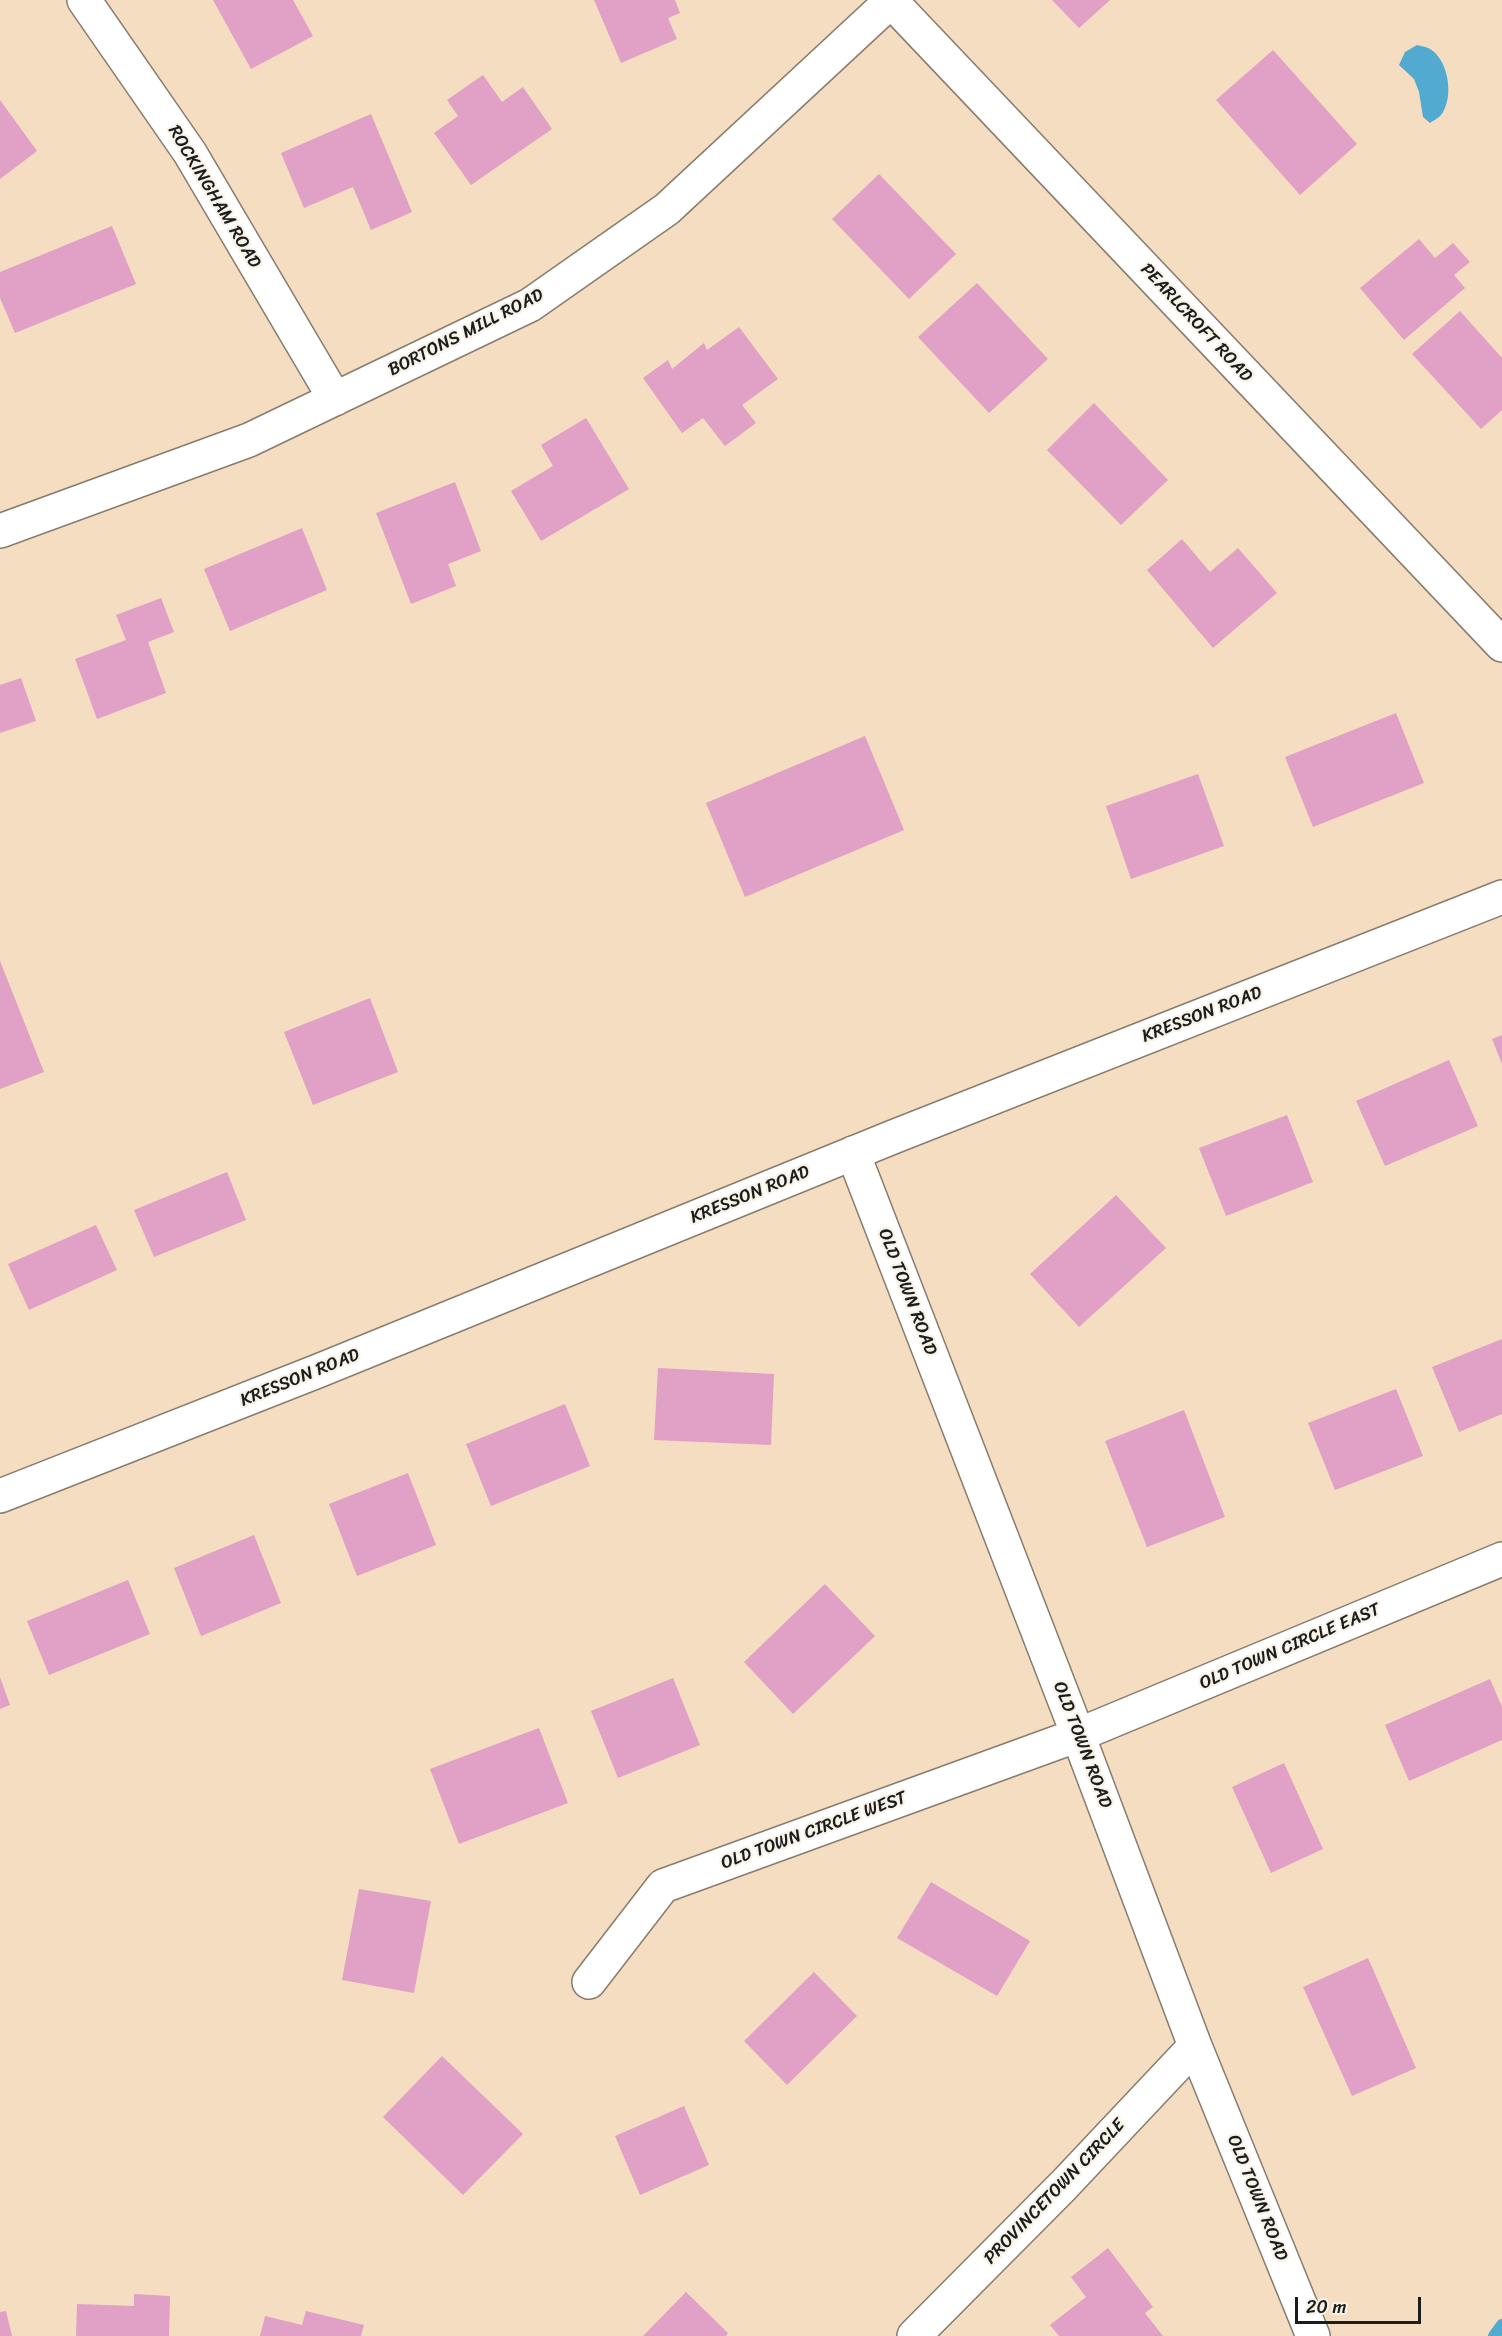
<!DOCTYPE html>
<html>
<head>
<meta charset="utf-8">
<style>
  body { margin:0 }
  #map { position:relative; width:1502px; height:2336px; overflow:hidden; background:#f4ddc1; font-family:Sriracha,sans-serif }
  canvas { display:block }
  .scale { position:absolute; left:1295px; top:2297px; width:126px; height:27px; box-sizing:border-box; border:3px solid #1c1c1c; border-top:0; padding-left:8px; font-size:18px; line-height:21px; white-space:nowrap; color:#1c1c1c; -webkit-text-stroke:4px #f7f3e8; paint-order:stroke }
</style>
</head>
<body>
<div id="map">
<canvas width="1502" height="2336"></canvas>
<div class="scale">20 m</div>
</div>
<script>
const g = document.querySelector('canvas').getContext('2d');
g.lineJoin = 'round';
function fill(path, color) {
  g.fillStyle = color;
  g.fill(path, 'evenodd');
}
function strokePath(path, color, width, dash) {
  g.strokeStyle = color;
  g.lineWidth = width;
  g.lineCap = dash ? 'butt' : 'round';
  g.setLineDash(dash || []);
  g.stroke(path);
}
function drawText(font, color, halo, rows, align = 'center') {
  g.font = font + ' Sriracha,sans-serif';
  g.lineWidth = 4.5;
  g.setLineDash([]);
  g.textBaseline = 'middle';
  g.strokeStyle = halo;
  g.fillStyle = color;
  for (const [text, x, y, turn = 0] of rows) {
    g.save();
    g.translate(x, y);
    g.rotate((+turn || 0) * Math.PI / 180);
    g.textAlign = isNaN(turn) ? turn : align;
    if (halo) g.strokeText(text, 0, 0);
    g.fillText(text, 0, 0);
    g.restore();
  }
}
const water = new Path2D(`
  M1417,45c4,1 10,2 13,4 18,11 23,44 14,61 -3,7 -8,9 -14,13l-7,-6 -4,-25 -5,-13 -15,-14 6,-13z`);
const stream = new Path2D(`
  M1494,2336l8,-11`);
const building = new Path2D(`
  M213,0h80l20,36 -62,33z
  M594,0h81l5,13 -12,5 9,21 -56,24z
  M1052,0h58l-31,28z
  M1273,50l84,94 -57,51 -84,-95z
  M483,75l19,27 21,-15 29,42 -81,56 -37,-52 24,-17 -11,-16z
  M0,100l37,51 -37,28z
  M371,114l41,98 -41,18 -18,-43 -49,21 -23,-55z
  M879,174l77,80 -47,45 -77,-80z
  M112,226l24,58 -121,49 -15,-35v-26z
  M1419,239l16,19 18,-15 17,19 -16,13 11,13 -61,52 -44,-52z
  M977,283l71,76 -59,54 -71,-76z
  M1460,311l42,47v52l-21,19 -69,-75z
  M739,327l39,52 -36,26 14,18 -31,23 -22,-28 -21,15 -39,-55 25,-18 4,9 32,-26 3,7z
  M1094,403l74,77 -47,45 -74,-75z
  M586,418l43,71 -88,52 -30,-50 42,-25 -12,-21z
  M455,482l26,69 -33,13 8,22 -45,18 -35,-91z
  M302,528l25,62 -97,41 -26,-62z
  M1182,539l28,33 28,-24 39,45 -64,55 -66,-78z
  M161,598l13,34 -26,10 18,51 -69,26 -22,-60 51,-19 -10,-25z
  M21,678l15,43 -36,12v-48z
  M1396,713l28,70 -111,44 -28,-70z
  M865,736l39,94 -159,67 -39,-94z
  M1198,774l26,72 -93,33 -25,-73z
  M0,961l44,111 -44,17z
  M370,998l28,74 -85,33 -29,-73z
  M1502,1035v29l-10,-25z
  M1449,1060l29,66 -93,40 -29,-65z
  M1287,1115l26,67 -87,34 -27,-68z
  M227,1172l19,48 -92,37 -20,-47z
  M1116,1195l50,53 -87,79 -49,-53z
  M96,1225l21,45 -88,40 -21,-46z
  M1502,1339v75l-43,18 -27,-65z
  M658,1368l116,6 -3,71 -117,-5z
  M1396,1389l27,67 -88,34 -27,-67z
  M565,1404l25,62 -99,40 -25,-62z
  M1184,1410l41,107 -78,30 -42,-106z
  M408,1473l28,72 -79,31 -28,-72z
  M254,1535l27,68 -80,33 -27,-68z
  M128,1580l22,54 -101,41 -22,-54z
  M825,1584l50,52 -82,78 -49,-52z
  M0,1677l10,28 -10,4z
  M673,1678l27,67 -82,33 -27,-67z
  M1490,1679l12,28v33l-93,41 -24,-56z
  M539,1728l29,75 -109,41 -29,-75z
  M1284,1763l39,86 -52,24 -39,-86z
  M931,1882l99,59 -33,55 -100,-58z
  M359,1889l72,12 -17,92 -72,-13z
  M1368,1958l48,110 -64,28 -49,-109z
  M814,1972l43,44 -70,69 -43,-44z
  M442,2056l81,78 -60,61 -80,-78z
  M684,2106l25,59 -69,30 -25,-59z
  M1108,2248l45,59 -8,6 18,23h-104l-9,-11 36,-28 -15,-20z
  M686,2292l42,41 -2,3h-83z
  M134,2294l36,2 -1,40h-93l1,-32 57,2z
  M6,2311l6,25h-12v-24z
  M306,2311l58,14 -3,11h-101l5,-20 37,9z`);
const minor = new Path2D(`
  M84,0l106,153 145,246
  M890,0l612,645
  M0,531l249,-91 281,-135 137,-96 224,-208
  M853,1153l225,582 117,311 118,290
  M589,1982l74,-96 415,-151 424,-176
  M914,2336l150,-151 131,-139`);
const tertiary = new Path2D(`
  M0,1496l318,-125 575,-234 609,-240`);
const streetNames = [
  ["ROCKINGHAM ROAD",214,197,59],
  ["PEARLCROFT ROAD",1196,323,47],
  ["BORTONS MILL ROAD",466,333,-27],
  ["KRESSON ROAD",1202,1015,-21],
  ["KRESSON ROAD",750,1195,-22],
  ["OLD TOWN ROAD",907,1292,69],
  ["KRESSON ROAD",300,1378,-22],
  ["OLD TOWN CIRCLE EAST",1290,1647,-23],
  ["OLD TOWN ROAD",1082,1745,69],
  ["OLD TOWN CIRCLE WEST",814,1831,-20],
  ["PROVINCETOWN CIRCLE",1055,2192,-46],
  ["OLD TOWN ROAD",1257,2198,68]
];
fill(water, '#53aad0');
strokePath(stream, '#53aad0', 12);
fill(building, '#e1a0c5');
strokePath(minor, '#887c6e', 36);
strokePath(tertiary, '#887c6e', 36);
strokePath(minor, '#fff', 33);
strokePath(tertiary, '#fff', 33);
drawText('18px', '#1c1c1c', '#f7f3e8', streetNames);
</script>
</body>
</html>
